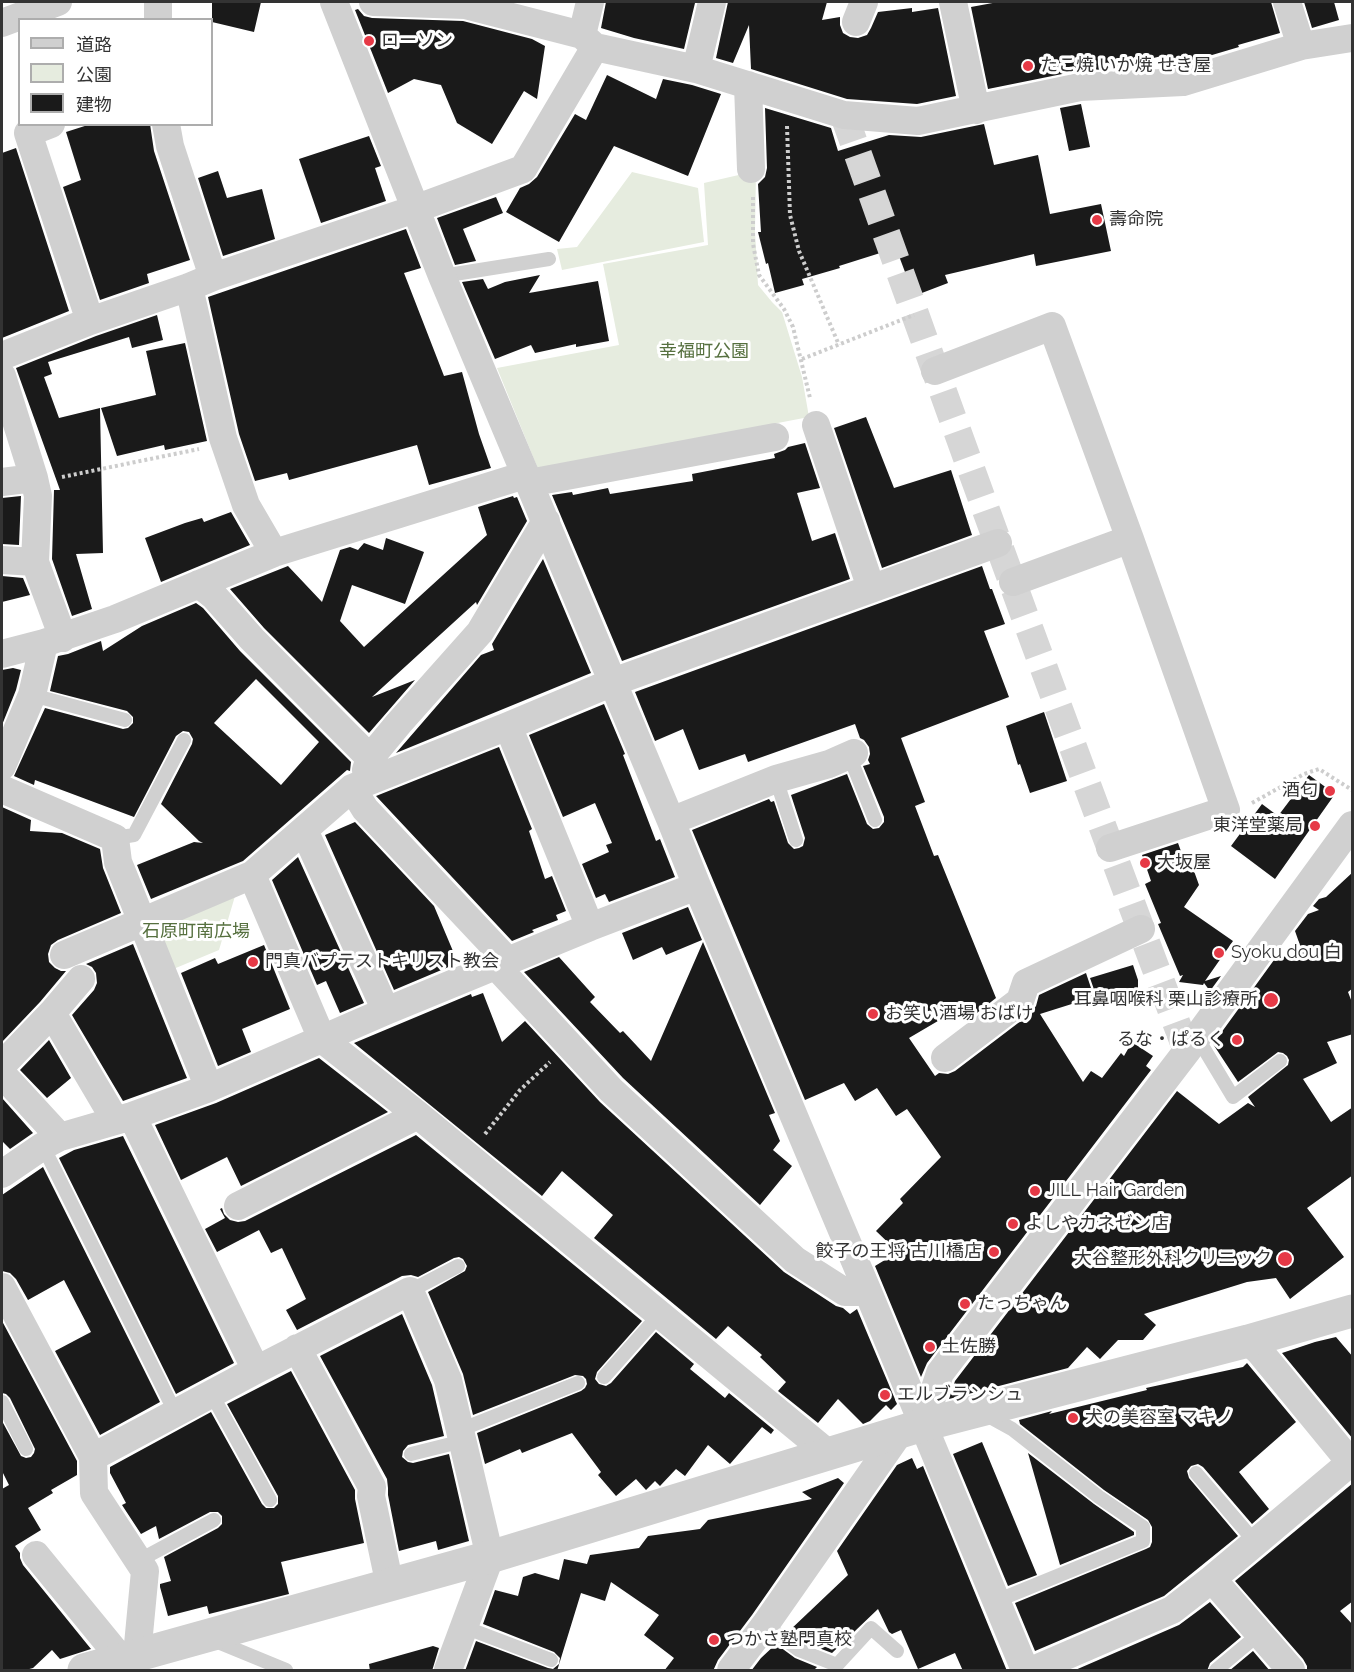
<!DOCTYPE html>
<html>
<head>
<meta charset="utf-8">
<style>
  body { margin:0 }
  #map { position:relative; width:1354px; height:1672px; overflow:hidden; background:#fff; font-family:Raleway,"Noto Sans JP",sans-serif }
  canvas { display:block }
  .frame { position:absolute; inset:0; border:3px solid #333; pointer-events:none }
  .legend { position:absolute; left:18px; top:18px; width:195px; height:108px; box-sizing:border-box; background:#fff; border:2px solid #adadad; margin:0; padding:8px 10px; list-style:none; font-size:18px; color:#333 }
  .legend li { display:flex; align-items:center; gap:12px; height:30px }
  .legend b { width:30px; border:2px solid #adadad }
</style>
</head>
<body>
<div id="map">
<canvas width="1354" height="1672"></canvas>
<div class="frame"></div>
<ul class="legend">
<li><b style="height:8px;background:#d0d0d0"></b>道路</li>
<li><b style="height:16px;background:#e6ecdf"></b>公園</li>
<li><b style="height:16px;background:#1a1a1a"></b>建物</li>
</ul>
</div>
<script>
const g = document.querySelector('canvas').getContext('2d');
g.lineJoin = 'round';
function fill(path, color) {
  g.fillStyle = color;
  g.fill(path, 'evenodd');
}
function strokePath(path, color, width, dash) {
  g.strokeStyle = color;
  g.lineWidth = width;
  g.lineCap = dash ? 'butt' : 'round';
  g.setLineDash(dash || []);
  g.stroke(path);
}
function drawText(font, color, halo, rows, align = 'center') {
  g.font = font + ' Raleway,"Noto Sans JP",sans-serif';
  g.lineWidth = 6;
  g.setLineDash([]);
  g.textBaseline = 'middle';
  g.strokeStyle = halo;
  g.fillStyle = color;
  for (const [text, x, y, turn = 0] of rows) {
    g.save();
    g.translate(x, y);
    g.rotate((+turn || 0) * Math.PI / 180);
    g.textAlign = isNaN(turn) ? turn : align;
    if (halo) g.strokeText(text, 0, 0);
    g.fillText(text, 0, 0);
    g.restore();
  }
}
const green = new Path2D(`
  M756,171l-1,60 3,54 14,17 10,10 20,65 7,40 -271,52 -41,-101 122,-23 -16,-81 105,-19 -4,-62z
  M632,172l66,16 6,54 -142,28 -5,-21 20,-2z
  M238,886l-19,64 -48,20 -14,-35 3,-13z`);
const building = new Path2D(`
  M212,2h49l-7,30 -42,-10z
  M606,2l89,1 -11,46 -50,-11 -33,-10z
  M728,2h99l-5,18 18,-3v8l3,8 7,4 8,1 9,-3 4,-7 7,-16 34,-4v4l26,-4 18,88 -39,8 -70,-5 -96,-30 -2,-44 -16,38 -17,-5z
  M998,2h273l9,31 -42,12 1,2 -64,19h-6l-3,-11 -59,14 -30,2 -89,18 -17,-82z
  M1304,2h30l5,18 -27,8z
  M358,9l6,7 8,2 91,3 69,18 13,7 -8,53 -13,-8 -32,53 -35,-21 -16,-38 -27,-6 -26,14 -33,-83z
  M607,75l49,24 7,-20 29,6 29,9 -33,82 -74,-30 -55,96 -53,-30 14,-24 9,-4 8,-7 38,-63 11,6z
  M1081,104l9,43 -21,4 -9,-43z
  M765,108l66,20 7,23 51,-16 32,2 63,-13 10,41 44,-10 12,59 51,-10 10,47 -75,15 -2,-12 -89,21 3,8 -34,13 -18,-48 -57,18 1,2 -38,11 2,6 -29,8 -7,-30 -2,1 -8,-32h3l-3,-48 7,-7 2,-9z
  M91,124h59l4,27 36,109 -43,14 2,9 -49,17 -37,-113 18,-7 -15,-48z
  M369,136l12,30 -6,2 11,33 -65,22 -22,-64z
  M16,148l53,163 -67,27v-185z
  M218,171l9,27 35,-9 13,50 -52,17 -25,-78z
  M496,197l7,16 -40,16 13,32 -21,4 -18,-47z
  M406,229l15,39 -17,5 40,103 18,-4 17,62 12,34 -62,17 -12,-40 -128,35 -2,-7 -32,8 -16,-47 -31,-137z
  M540,275l-11,18 69,-12 11,60 -33,6v-3l-41,9 -4,-8 -36,14 -33,-77 21,-3 5,10 17,-7z
  M157,315l6,25 -31,8 -3,-11 -81,25 4,12 -8,3 15,41 41,-10 3,145 -27,1 16,55 -20,7 -20,-57 2,-69h6l-44,-122 80,-32z
  M185,343l22,98 -42,9 -1,-5 -47,11 -16,-48 55,-13 -10,-44z
  M866,417l28,71 57,-18 21,65 -90,33 -48,-140z
  M805,443l15,45 -23,5 15,48 23,-8 15,46 -228,82 -70,-166 20,-3 1,3 35,-7 2,6 83,-13 -1,-7 83,-16 -1,-4 11,-4 3,-3z
  M21,496l-2,49 -17,-1v-46z
  M513,496l1,2 3,-1 10,24 -50,84 -1,-3 -104,95 43,-17 -46,53 -105,-105 -34,-39 58,-23 34,36 18,-52 10,-3 8,3 6,-7 19,7 3,-12 38,14 -19,52 -53,-19 -12,36 24,26 123,-112 -9,-28z
  M231,512l19,33 -89,37 -16,-44 40,-15 17,-5 2,4z
  M543,559l48,114 -195,80 85,-98 13,-5 -2,-6z
  M982,566l8,23h2l13,35 -21,7 25,66 -108,41 24,64 -10,4 19,50 4,-1 58,143 -28,22 -8,-12 -51,30 26,38 4,-3 9,1 7,-3 75,-57 6,-8 3,-11 47,-22 8,24 -54,17 43,68 8,-11 11,7 19,-25 3,3 8,-14 21,14 -7,10 5,4 -224,293 -6,14 -46,-111 23,-14 -22,-21 27,-28 -3,-4 41,-42 -34,-48 -11,7 -19,-28 -22,13 -11,-18 -39,17 -113,-270 77,-31 2,3 3,-1 14,42 6,6 5,-1 4,-2 2,-8 -14,-43 56,-21 20,50 6,5 6,-1 5,-6v-5l-21,-51 7,-2 -2,-4 2,-6 -1,-7 -5,-7 -4,-2 -5,-14 -107,38 -3,-8 -46,16 -16,-41 -28,12 -20,-49z
  M2,576l21,2 7,17 -28,7z
  M196,603l7,5 37,43 111,111 -1,9 -3,-1 -104,91 -92,38 -14,-34 57,-23 9,1 -4,-2 -38,-37 31,-60 1,-5 -4,-7 -6,-1 -7,5 -42,81 -99,-37 -1,5 -20,-9 31,-68 78,21 5,-1 5,-5v-6l-6,-6 -77,-20 8,-35 10,-2 33,-13 2,10 39,-25zM256,679l63,63 -38,43 -67,-62z
  M13,668l8,2 -5,20 -14,35v-55z
  M604,704l21,50 -2,1 33,86 4,-2 15,38 -66,25 -4,-8 -9,4 -14,-34 27,-12 -3,-7 6,-2 -17,-40 -32,14 -34,-82z
  M1044,712l23,69 -37,12 -10,-29 -2,1 -12,-39z
  M499,747l33,82 -3,2 16,48 7,-3 14,35 -10,4 2,5 -26,10 2,2 -22,9 -136,-145z
  M1309,775l26,19 -60,85 -44,-33 31,-42 16,12z
  M2,807l29,13 -1,11 32,2 38,16 3,19 18,45 -63,27 -7,5 -3,9 1,8 6,6 6,3h5l-26,31 -38,40z
  M355,822l79,84 24,57 -64,27 -69,-155z
  M1178,843l8,22 4,-5 9,25 -15,22 49,34 -28,40 16,-5 -11,15 -6,-8 -1,2 -24,-3 4,-7 -3,1 -22,-52 3,-1 -16,-39 6,-3 -9,-26z
  M298,857l66,146 -24,10 -14,-32 -9,4 -45,-105z
  M1353,872v116l-5,4 5,13v29l-26,8 10,21 -34,16 28,43 22,-15v68l-46,33 37,49 -54,42 -14,-21 -29,4 -103,32 12,11 -13,15h-25l-18,19 -13,-12 -19,21 -119,31 6,-18 222,-290 42,33 29,-21 7,4 -7,-10 40,-32 1,-5 -2,-4 -4,-3 -5,-1 -40,30 -25,-38 61,-84 28,-9 -7,-20 13,-17 11,-4 -6,-4 6,-7 7,-2z
  M688,907l14,33 -36,15 -4,-8 -29,13 -11,-27z
  M703,942l72,171 -6,2 11,26 -7,9 19,16 -32,39 -137,-127 -99,-106 35,-15 36,40 -5,5 30,31 3,-2 28,30z
  M133,944l54,134 -64,23 -51,-86 22,-25 3,-7 -1,-10 -4,-6 -6,-3z
  M264,945l26,64 -48,20 9,23 -33,14 -37,-93 34,-15 3,6z
  M1133,965l5,15v9l-40,12 -8,-23z
  M483,993l19,49 23,-21 75,81 184,170 52,34 7,2 7,6 7,-5 40,95 -6,6 -5,-5 -16,16 -7,3 -25,-25 -20,24 -40,-32 8,-9 -26,-25 2,-2 -34,-29 -12,13 -122,-101 19,-23 -51,-44 -20,25 -188,-153 117,-49 1,3z
  M49,1040l22,38 -24,20 -27,-28z
  M319,1058l69,54 -147,74 -14,-29 -46,23 -26,-55 61,-22z
  M2,1098l31,35 -23,16 -8,-8z
  M416,1135l226,186 -45,51 -2,7 4,5 7,2 5,-3 45,-51 38,32 -4,5 35,29 4,-5 45,37 -3,4 -9,-7 -32,37 -22,-19 -23,31 -9,-7 -16,17 -5,-5 -9,9 -10,-11 -20,17 -18,-21 3,-3 -29,-39 -50,20 -2,-4 -35,15 -8,-31 104,-42 4,-3 2,-4 -1,-5 -3,-3 -8,-1 -102,40 -10,-41 -35,-82 37,-21 2,-5 -4,-7 -4,-2 -5,1 -36,19 -7,-2 -9,1 -105,54 -11,-20 20,-11 -24,-51 -11,5 -12,-23 -42,22 -12,-23 20,-11 -5,-9 2,-1 2,6 6,6 8,2 7,-1z
  M123,1136l111,227 -58,31 -117,-236 15,-8z
  M43,1167l117,235 -60,33 -45,-84 36,-19 -27,-52 -36,20 -12,-21 -6,-6 -8,-2v-76z
  M402,1314l30,71 12,51 -36,9 -5,6 -1,6 6,5 5,1 36,-9 20,87 -31,9 -2,-9 -37,10 -11,-56v-7l-1,-9 -67,-123z
  M2,1321l75,140v14l-26,15 2,3 -25,15 13,22 -26,16 5,7v5l3,7 68,84 -31,10 -8,-9 -19,18 -11,3h-20v-182l7,-4 -7,-14v-50l19,35 5,2 5,-1 3,-4 1,-4 -25,-51 -4,-4 -4,-1z
  M1336,1337l17,20v82l-71,-86 33,-11z
  M1247,1363l49,59 -57,50 30,37 -17,15 -49,-57 -5,-3 -7,2 -4,5 2,7 49,58 -74,60 -129,55 -20,-48 131,-54 4,-2 2,-5v-15l-4,-7 -44,-30 -84,-66 -1,-4 33,-9 -3,3 98,-24 -1,-2 97,-21z
  M291,1371l64,119v9l9,44 -83,19 8,32 -80,20 -2,-8 -39,10 -8,-29v-3l11,-3 -7,-24 54,-29 4,-4v-8l-4,-4h-8l-51,27 -3,-13 -15,8 -19,-29 4,-2 -16,-30v-6l101,-55 51,92 4,4h8l4,-4v-8l-51,-92z
  M982,1442l55,133 -29,11 -55,-132z
  M1028,1453l66,51 40,28v3l-74,30z
  M912,1458l5,11 6,-3 84,205h-44l-8,-18 -37,16 -17,-39 -9,4 -3,-2 -11,-23 -46,44 -29,-11 -14,-11 59,-56 -11,-24 60,-86z
  M838,1478l6,5 -92,132 -34,45 -5,11h-49l10,-13 -30,-23 15,-20 -48,-33 -6,19 -24,-8 -24,78h-92l11,-30 72,27 5,1 6,-5 1,-6 -6,-6 -71,-28 12,-34 23,6 5,-19 12,-4 24,7 5,-21 23,5 3,-9 49,-7 9,-12 52,-7 8,-9 104,-21 -10,-7z
  M1353,1483v118l-13,10 13,14v46h-46v-5l-4,-7 -68,-78z
  M1210,1602l31,35 -31,26 -3,8h-134l106,-46z
  M776,1644l19,14 22,9 -4,4h-62l10,-13z
  M433,1646l6,2 -7,23h-62l-1,-7z
  M1253,1651l17,20h-41z`);
const minorTunnel = new Path2D(`
  M844,115c111,313 225,625 343,936`);
const path = new Path2D(`
  M787,126l3,89 9,36 40,94
  M753,197v47l6,31 25,34 9,18 17,71
  M802,359l112,-44
  M62,477l137,-28
  M1252,803l52,-29 15,-5 33,21
  M485,1134l35,-44 30,-28`);
const service = new Path2D(`
  M442,276l107,-17
  M32,695l93,25
  M849,755l26,65
  M776,779l20,61
  M115,838l19,-3 50,-95
  M1197,1037l36,60 47,-36
  M43,1146l132,266
  M410,1291l48,-25
  M604,1377l55,-62
  M211,1393l59,107
  M2,1402l24,47
  M983,1413l29,16 87,68 44,30v14l-147,60
  M460,1430l118,-47
  M411,1454l52,-13
  M1196,1473l60,70
  M138,1561l76,-41
  M765,1625l34,25 38,15 34,-37 26,23
  M464,1627l87,33
  M213,1640l73,30
  M1216,1670l43,-36`);
const minor = new Path2D(`
  M334,2l108,274 229,545 26,65 171,406 157,378
  M373,2l92,3 117,30 13,12 101,22 148,46 74,6 162,-34 103,-5 118,-36 51,-8
  M953,2l23,108
  M1287,2l14,44
  M158,20v-18
  M856,22l8,-20
  M2,23l56,-21
  M582,35l8,-33
  M696,69l16,-67
  M748,85l3,84
  M51,124l-23,9 62,188
  M166,124l4,22 43,131
  M189,287l34,151 23,67 28,48
  M2,356l88,-35 99,-34 24,-10 202,-68 108,-40 72,-122
  M935,371l117,-45 78,213 96,271 -116,38
  M2,376l32,102 4,18 -3,66 28,76
  M816,425l55,163
  M2,482l32,-4
  M529,483l246,-46
  M2,560l33,2
  M1013,582l117,-43
  M199,584l15,12 38,43 118,119
  M2,654l42,-11
  M508,726l82,201
  M2,766l30,-71 12,-52 71,-24 159,-66 251,-78
  M367,782l-1,-12 4,-12 29,-35 81,-91 66,-111
  M352,788l13,21 143,152
  M2,789l113,49 3,24 91,226
  M671,821l105,-42 53,-15 25,-11
  M304,830l82,181
  M252,875l70,164 96,76 411,339
  M64,955l188,-80 100,-87 156,-62 105,-44 385,-139
  M496,966l115,124 184,170 50,32h23
  M52,1013l63,107
  M945,1058l75,-57 6,-18 115,-54
  M2,1065l50,-52 29,-34
  M2,1074l58,63
  M132,1116l124,254
  M2,1174l41,-28 17,-9 72,-21 77,-28 177,-77 204,-84 107,-41
  M238,1206l180,-91
  M2,1287l91,170 1,36 51,78 -8,84
  M1248,1341l12,11 92,112
  M297,1348l75,139 -1,9 19,90
  M923,1425l17,-52 247,-322 165,-226
  M93,1457l163,-87 154,-79 38,89 42,177 -42,113
  M36,1555l86,105
  M1212,1579l79,91
  M731,1670l34,-45 135,-193
  M1033,1670l139,-60 40,-31 139,-117`);
const tertiary = new Path2D(`
  M84,1670l406,-113 433,-132 325,-84 104,-30`);
const markers = [
  [369,41,6,"#e63946"],
  [1028,66,6,"#e63946"],
  [1097,220,6,"#e63946"],
  [1330,791,6,"#e63946"],
  [1315,826,6,"#e63946"],
  [1145,863,6,"#e63946"],
  [1219,953,6,"#e63946"],
  [253,962,6,"#e63946"],
  [1271,1000,8,"#e63946"],
  [873,1014,6,"#e63946"],
  [1237,1040,6,"#e63946"],
  [1035,1191,6,"#e63946"],
  [1013,1224,6,"#e63946"],
  [994,1252,6,"#e63946"],
  [1285,1259,8,"#e63946"],
  [965,1304,6,"#e63946"],
  [930,1347,6,"#e63946"],
  [885,1395,6,"#e63946"],
  [1073,1418,6,"#e63946"],
  [714,1640,6,"#e63946"]
];
const poiNames = [
  ["ローソン",381,41],
  ["たこ焼 いか焼 せき屋",1040,66],
  ["壽命院",1109,220],
  ["酒匂",1318,791,"right"],
  ["東洋堂薬局",1303,826,"right"],
  ["大坂屋",1157,863],
  ["Syoku dou 白",1231,953],
  ["門真バプテストキリスト教会",265,962],
  ["耳鼻咽喉科 栗山診療所",1258,1000,"right"],
  ["お笑い酒場 おばけ",885,1014],
  ["るな・ぱるく",1225,1040,"right"],
  ["JILL Hair Garden",1047,1191],
  ["よしやカネゼン店",1025,1224],
  ["餃子の王将 古川橋店",982,1252,"right"],
  ["大谷整形外科クリニック",1272,1259,"right"],
  ["たっちゃん",977,1304],
  ["土佐勝",942,1347],
  ["エルブランシュ",897,1395],
  ["犬の美容室 マキノ",1085,1418],
  ["つかさ塾門真校",726,1640]
];
const parkNames = [
  ["幸福町公園",704,352],
  ["石原町南広場",196,932]
];
fill(green, '#e6ecdf');
fill(building, '#1a1a1a');
strokePath(minorTunnel, '#d6d6d6', 28, [28, 14]);
strokePath(path, '#cdcdcd', 4, [3, 3]);
strokePath(service, '#d0d0d0', 14);
strokePath(minor, '#d0d0d0', 28);
strokePath(tertiary, '#d0d0d0', 33);
for (const [x, y, r, color] of markers) {
  const dot = new Path2D();
  dot.arc(x, y, r, 0, 2 * Math.PI);
  g.fillStyle = color;
  g.fill(dot);
  strokePath(dot, '#fff', 2);
}
drawText('18px', '#333', '#fff', poiNames, 'left');
drawText('18px', '#56703f', '#fff', parkNames);
</script>
</body>
</html>
